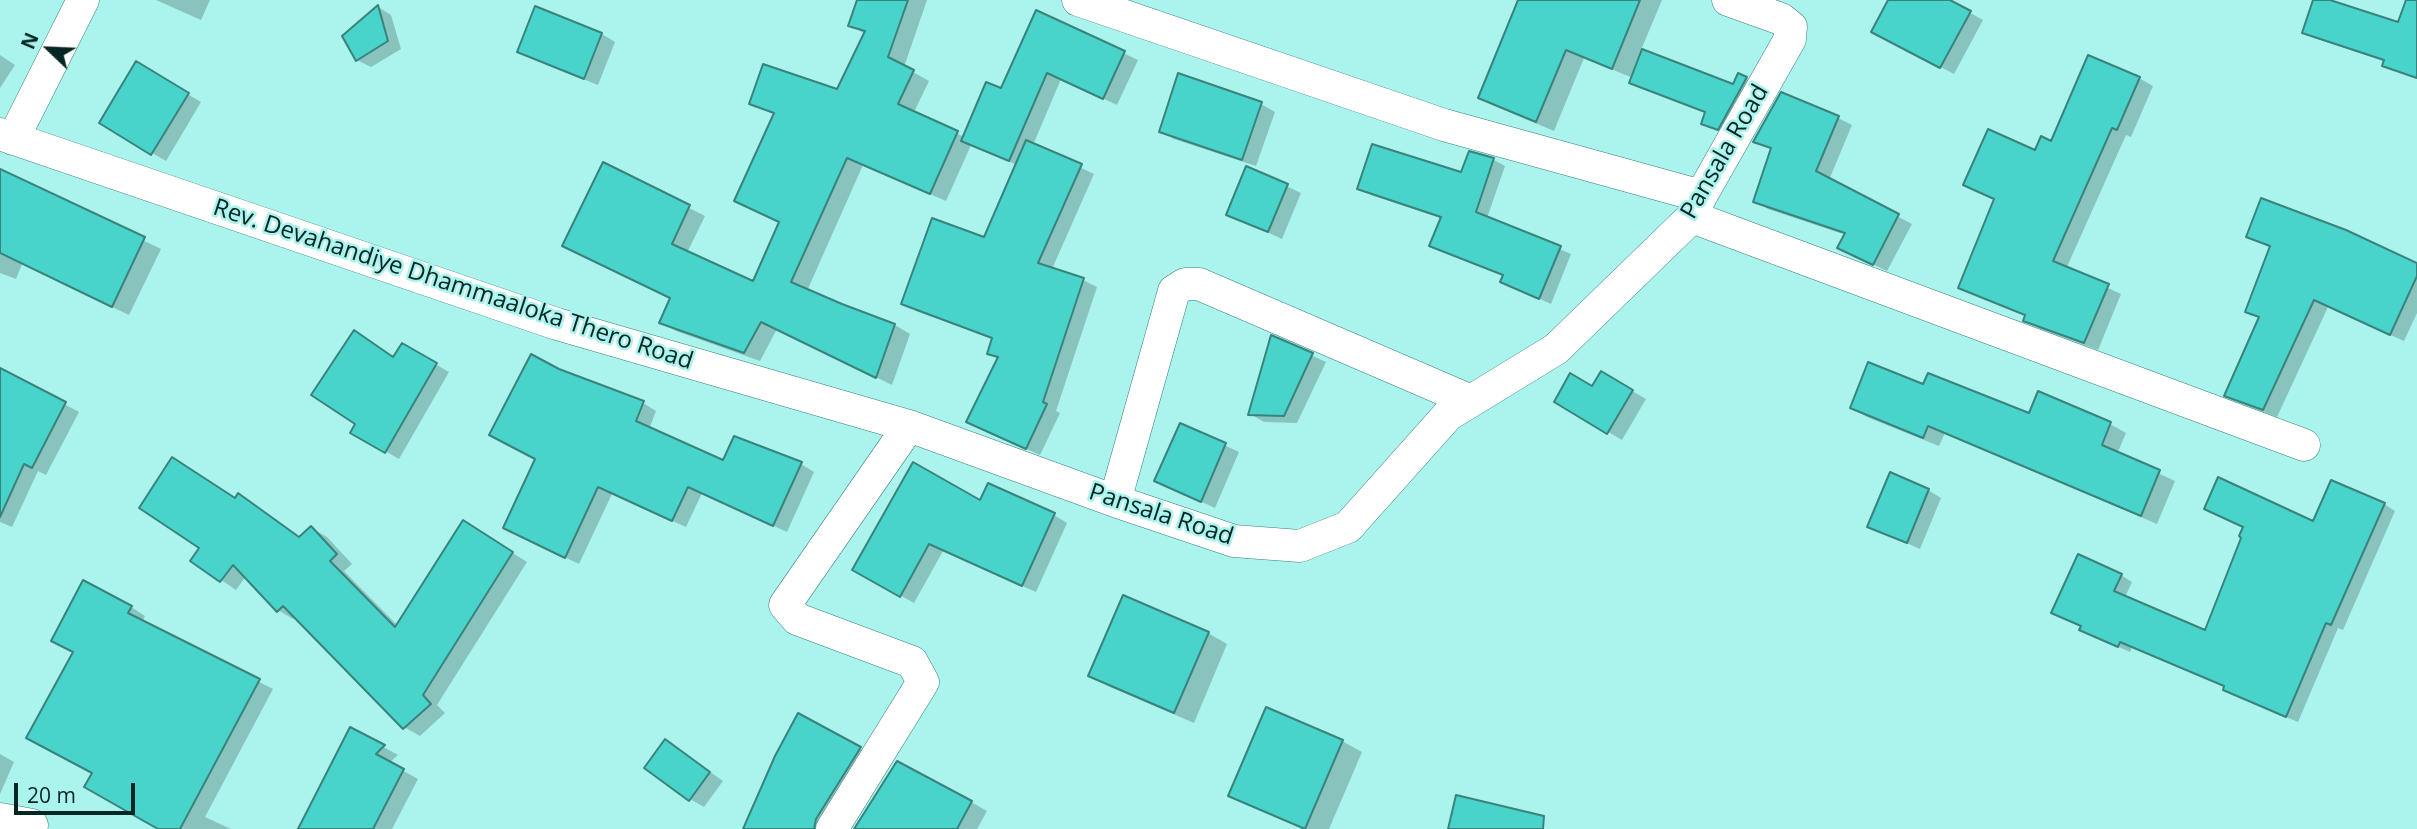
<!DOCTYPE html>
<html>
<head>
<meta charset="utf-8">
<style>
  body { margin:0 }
  #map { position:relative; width:2417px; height:829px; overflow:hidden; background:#abf4ed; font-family:"Open Sans",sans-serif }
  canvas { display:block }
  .north { position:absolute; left:14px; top:14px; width:70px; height:70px; -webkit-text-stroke:5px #abf4ed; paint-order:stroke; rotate:293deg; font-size:19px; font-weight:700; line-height:28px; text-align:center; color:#062624 }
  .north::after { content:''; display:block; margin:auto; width:24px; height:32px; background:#062624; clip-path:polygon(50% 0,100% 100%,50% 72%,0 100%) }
  .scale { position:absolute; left:14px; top:783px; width:121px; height:32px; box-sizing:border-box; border:4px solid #062624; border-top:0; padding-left:9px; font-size:21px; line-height:24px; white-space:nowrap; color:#062624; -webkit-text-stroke:5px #abf4ed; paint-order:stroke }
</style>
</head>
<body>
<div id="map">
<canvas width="2417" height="829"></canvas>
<div class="north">N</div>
<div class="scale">20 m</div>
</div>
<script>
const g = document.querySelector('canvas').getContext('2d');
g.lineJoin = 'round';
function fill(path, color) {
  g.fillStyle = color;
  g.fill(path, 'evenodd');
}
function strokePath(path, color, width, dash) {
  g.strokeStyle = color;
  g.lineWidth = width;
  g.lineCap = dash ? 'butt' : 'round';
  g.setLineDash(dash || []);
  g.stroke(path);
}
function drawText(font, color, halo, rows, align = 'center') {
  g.font = font + ' "Open Sans",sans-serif';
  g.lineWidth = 5;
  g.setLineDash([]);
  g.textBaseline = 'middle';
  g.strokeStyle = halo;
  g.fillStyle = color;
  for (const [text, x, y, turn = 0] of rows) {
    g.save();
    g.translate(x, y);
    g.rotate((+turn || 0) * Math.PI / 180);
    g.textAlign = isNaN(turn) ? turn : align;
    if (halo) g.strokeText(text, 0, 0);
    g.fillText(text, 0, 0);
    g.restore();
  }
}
const shadow = new Path2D(`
  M156,0h54l-9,20z
  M859,0h68l-23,67 25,14 -15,31 50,25 38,-47 35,-78 101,48 -21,45 -56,-26 -28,66 61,29 -42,95 31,11 14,7 -41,124 4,2 -20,42 -58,-26 17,-70 -10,-6 4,-14 -77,-28 -13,-8 82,-64 32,-74 -46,-20 -25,56 -83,-36 -56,126 34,15 54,19 15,9 -18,51 -115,-56 -17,32 -84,-30 -15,-9 11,-23 -69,-134 102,51 -18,37 66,30 28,-60 -44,-22 38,-86 -23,-12 85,-12 28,-57 -15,-9z
  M1520,0h142l-21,50 93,36 5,-11 18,10 -28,49 -26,-11 4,-10 -65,-25 -11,-6 2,-4 -49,-20 -30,73 -57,-24 -17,-10z
  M1890,0h57l36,20 -29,54 -67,-35z
  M2315,0h10l92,30v49l-22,-8 -10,-6 1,-3 -71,-24 -11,-6z
  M378,7l13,8 10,34 -30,18 -14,-7z
  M536,8l66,26 13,8 -17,43 -65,-26 -14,-8z
  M0,55l15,10 -15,23z
  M136,64l65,38 -35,59 -65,-38z
  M2139,78l14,8 -22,51 -5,-2 -60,134 55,25 -23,56 -60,-22 -13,-8 2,-4 -53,-21 -14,-8 75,-134 17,-10z
  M1261,104l14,8 -19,54 -82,-27 -13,-8z
  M1838,118l14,7 -23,55 83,44 -25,47 -34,-16 -7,-20 -78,-26 -13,-8 17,-51 -17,-9z
  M1470,153l24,7 11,6 -18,52 84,36 -20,50 -49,-22 2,-6 -73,-30 12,-27 -72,-24 -12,-7 103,-14z
  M1247,168l54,25 -19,46 -54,-25z
  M0,171l161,78 -32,66 -107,-51 -6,15 -16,-6z
  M2248,236l169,28v49l-13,28 -76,-34 -51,110 -37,-14 -13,-8 34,-76 -14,-8 24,-63z
  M1272,337l54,25 -29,61 -33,-1 -14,-8z
  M402,345l47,27 -50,87 -47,-27z
  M558,370l85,33 13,8 -7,18 75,33 77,2 13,8 -27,60 -85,-39 -16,34 -74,-33 -33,70 -61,-29z
  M1601,373l45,26 -24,41 -66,-39 37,-13z
  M7,374l72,38 -33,63 -8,-4 -26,56 -12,-5v-134z
  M1924,386l106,29 9,-22 71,31 16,9 -9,21 58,27 -18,43 -212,-91 -6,13 -72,-29 -15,-9z
  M1181,425l58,27 -24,56 -59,-27z
  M1928,490l13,8 -21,51 -51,-23z
  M236,500l18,5 46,33 11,-10 16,9 25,27 -8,7 54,55 80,-95 49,31 -90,143 8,8 -25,23 -16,-9 -108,-110 -3,2 -15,-9 -32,-34 -10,14 -44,-30z
  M981,503l73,12 13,8 -31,69 -93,-41 -29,52 -59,-33z
  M2384,504l11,7 -52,119 -5,-2 -40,94 -62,-26 -11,-7 1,-2 -94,-40 -2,5 -38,-17 -9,-8 -19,-8 57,-44 11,7 -7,15 81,35 108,-109z
  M131,607l14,9 -3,6 131,67 -68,128 26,12h-70l-67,-56 -51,-27z
  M1208,633l19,11 -33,79 -84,-36 -20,-11z
  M798,716l77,42 -44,71h-86z
  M351,729l47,26 -9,8 29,16 -26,50h-95l11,-21 2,2z
  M666,741l57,40 -19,26 -14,-8z
  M1342,741l20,11 -33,77h-26l-54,-23 -19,-11z
  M0,754l14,8 -14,32z
  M971,802l16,9 -10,18h-121z`);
const building = new Path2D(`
  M857,0h51l-20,57 26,13 -16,34 60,27 -28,63 -83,-36 -56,124 51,22 53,20 -19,54 -115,-56 -17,31 -85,-30 11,-25 -108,-52 41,-84 87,43 -18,39 81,37 26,-59 -45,-21 40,-88 -25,-9 14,-40 74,25 28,-58 -17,-5z
  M1518,0h122l-28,69 -46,-19 -30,72 -58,-24z
  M1888,0h62l21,11 -31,57 -69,-36z
  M2313,0h17l68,22 8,-22h11v78l-35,-12 2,-6 -82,-27z
  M378,5l10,36 -32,20 -14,-25z
  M535,6l67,27 -18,46 -67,-27z
  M1036,10l89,41 -22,48 -56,-26 -38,88 -48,-20 25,-59 15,6z
  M1642,49l91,35 5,-11 9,4 -29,53 -17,-6 4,-12 -76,-29z
  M2088,55l52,22 -23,53 -5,-2 -59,133 56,23 -25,59 -61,-22 2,-6 -67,-27 36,-89 -31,-14 25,-56 47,21 6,-14 10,5z
  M136,61l53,32 -38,62 -52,-32z
  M1178,73l84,29 -20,58 -83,-28z
  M1781,92l58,24 -23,55 83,43 -26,51 -36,-17 8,-15 -92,-31 18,-54 -18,-6z
  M1026,140l56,24 -44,99 46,15 -41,124 4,2 -21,45 -60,-27 32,-65 -11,-3 5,-16 -91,-34 31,-86 52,19z
  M1372,144l89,28 8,-21 25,7 -18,54 85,34 -22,53 -39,-17 3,-7 -74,-29 12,-29 -84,-28z
  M1246,166l42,18 -20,48 -42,-17z
  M0,169l145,68 -33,70 -112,-54z
  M2261,198l85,32 71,33v13l-27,59 -76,-35 -51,110 -39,-14 35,-79 -14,-5 25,-66 -24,-9z
  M354,330l39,27 9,-14 35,20 -52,90 -35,-20 5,-9 -44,-29z
  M1271,335l42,18 -29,63 -36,-1z
  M531,354l28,15 85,32 -8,20 87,39 11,-24 68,26 -29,64 -85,-39 -16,34 -74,-34 -33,71 -62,-30 32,-69 -46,-24z
  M1868,362l55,22 5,-11 101,40 9,-22 73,31 -9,23 58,25 -19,46 -213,-90 -5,12 -73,-30z
  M0,368l66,34 -34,66 -8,-4 -24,53z
  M1601,371l32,19 -26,44 -53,-32 16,-29 22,13z
  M1180,423l46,20 -25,59 -47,-21z
  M172,457l63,41 3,-5 61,44 12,-11 26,28 -7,7 65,66 68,-107 50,32 -90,143 8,9 -28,25 -120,-123 -6,6 -44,-47 -13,17 -30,-21 9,-13 -60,-40z
  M913,462l67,38 8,-17 67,30 -33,73 -93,-42 -29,53 -48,-27z
  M1890,472l39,17 -22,54 -40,-16z
  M2218,477l95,44 18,-41 54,23 -54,122 -5,-2 -40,94 -63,-27 1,-4 -104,-44 -2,5 -39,-17 2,-4 -30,-13 27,-59 44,20 -8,17 91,39 36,-92 -2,-2 4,-9 -39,-18z
  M83,580l49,26 -4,7 132,66 -80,150h-22l-74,-42 8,-14 -66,-35 47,-86 -22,-11z
  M1123,595l86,37 -35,81 -86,-37z
  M1266,707l77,33 -38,89 -77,-33z
  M798,713l63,34 -45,72 -2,10h-71l32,-73z
  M350,727l35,18 -9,9 28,15 -31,60h-75z
  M665,739l45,33 -21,29 -45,-33z
  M897,761l75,40 -15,28h-103z
  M1456,795l88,21 -1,13h-95z`);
const street = new Path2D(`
  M1078,0l366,125 257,71
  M0,134l557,190 352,102 206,75 119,40 66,5 48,-19 100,-112 108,-66 136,-132 9,-21 89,-157 1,-12 -10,-8 -53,-19
  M13,139l70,-139
  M1692,217l612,228
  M1115,501l59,-210 11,-7h14l272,117
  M0,819l32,6
  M832,829l91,-147 -11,-20 -115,-43 -12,-14 124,-179`);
const streetNames = [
  ["Pansala Road",1725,152,-60],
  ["Rev. Devahandiye Dhammaaloka Thero Road",453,285,18],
  ["Pansala Road",1161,515,18]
];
fill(shadow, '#0003');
fill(building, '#48d4cb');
strokePath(building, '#3a837d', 2);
strokePath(street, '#37807a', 33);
strokePath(street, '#fff', 32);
drawText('24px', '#062624', '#abf4ed', streetNames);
</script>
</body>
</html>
